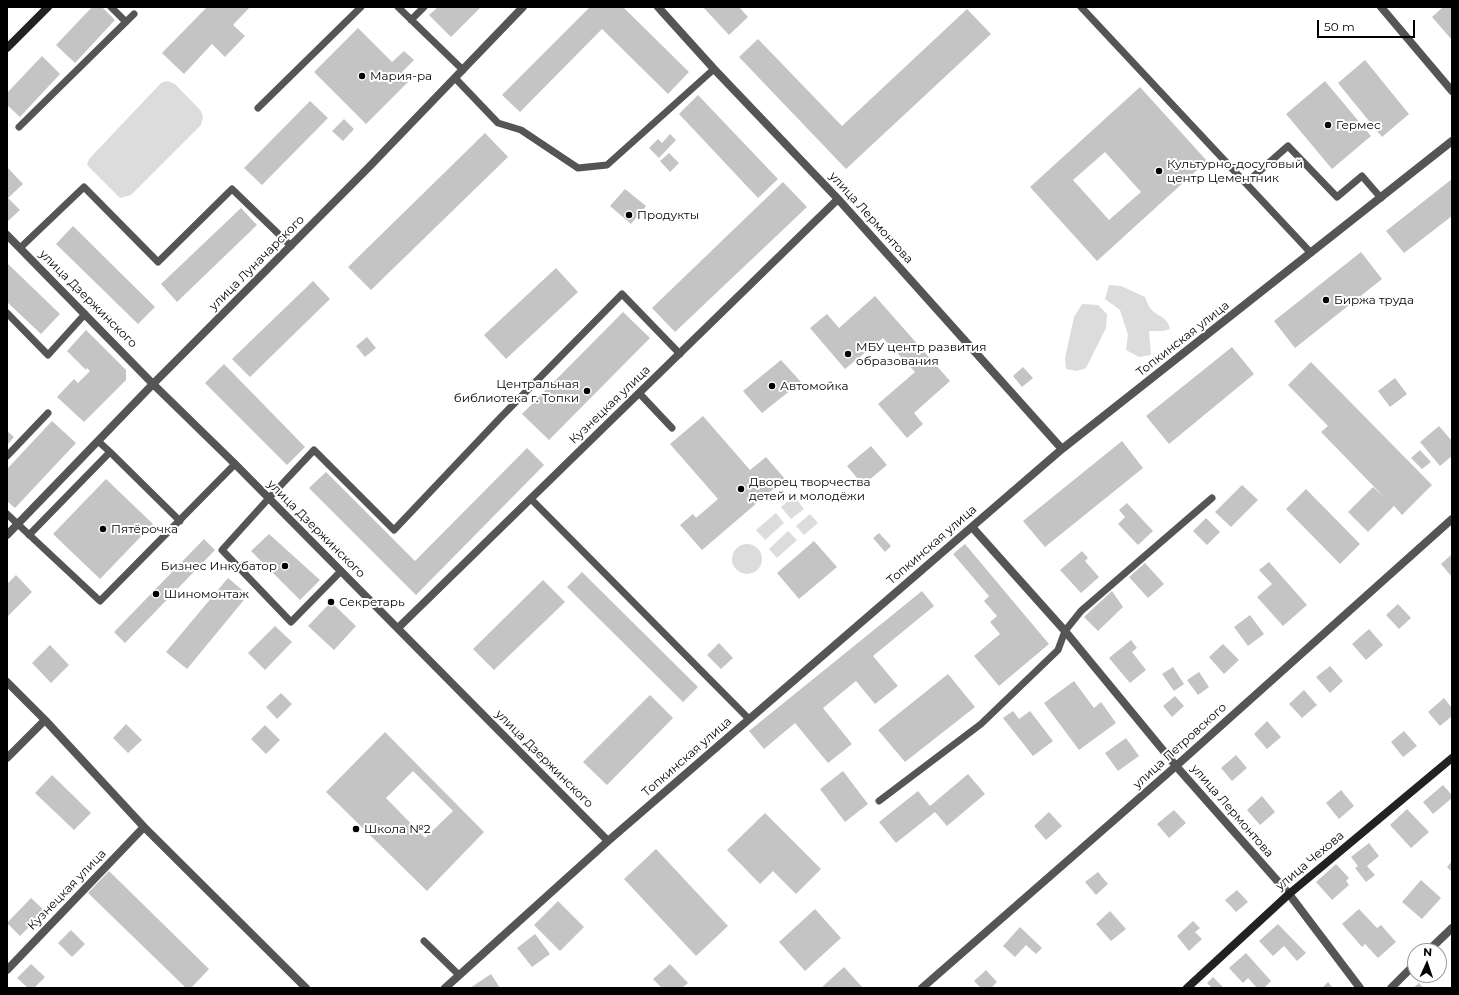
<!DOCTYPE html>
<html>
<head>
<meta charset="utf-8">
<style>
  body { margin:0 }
  #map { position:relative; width:1459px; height:995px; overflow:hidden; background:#fff; font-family:Montserrat,sans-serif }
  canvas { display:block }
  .frame { position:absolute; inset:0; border:8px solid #000; pointer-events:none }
  .north { position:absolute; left:1407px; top:943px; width:40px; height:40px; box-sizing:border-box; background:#fff; border:1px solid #999; border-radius:50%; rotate:3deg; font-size:11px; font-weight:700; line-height:16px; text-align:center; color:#000 }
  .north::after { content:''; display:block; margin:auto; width:14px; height:18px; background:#000; clip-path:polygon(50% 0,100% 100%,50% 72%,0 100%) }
  .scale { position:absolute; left:1317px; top:20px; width:98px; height:18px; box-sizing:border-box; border:2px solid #000; border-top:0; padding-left:5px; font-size:12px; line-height:14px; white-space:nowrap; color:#000; -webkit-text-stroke:3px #fff; paint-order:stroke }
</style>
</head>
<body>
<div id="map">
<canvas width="1459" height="995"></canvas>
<div class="frame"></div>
<div class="north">N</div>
<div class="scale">50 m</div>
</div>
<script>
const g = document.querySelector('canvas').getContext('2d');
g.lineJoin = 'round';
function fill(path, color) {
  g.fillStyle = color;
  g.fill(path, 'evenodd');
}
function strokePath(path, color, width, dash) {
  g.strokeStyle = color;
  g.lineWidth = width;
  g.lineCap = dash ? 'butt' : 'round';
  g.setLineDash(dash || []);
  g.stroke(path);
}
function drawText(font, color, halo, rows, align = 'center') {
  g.font = font + ' Montserrat,sans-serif';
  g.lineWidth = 4;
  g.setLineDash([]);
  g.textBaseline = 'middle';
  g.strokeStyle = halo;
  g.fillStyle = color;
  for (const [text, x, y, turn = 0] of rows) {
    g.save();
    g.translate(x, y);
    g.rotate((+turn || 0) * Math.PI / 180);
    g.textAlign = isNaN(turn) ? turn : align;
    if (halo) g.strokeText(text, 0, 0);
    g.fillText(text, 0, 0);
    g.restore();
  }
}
const green = new Path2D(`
  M167,81l8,3 26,27 2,6 -2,8 -70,70 -11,3 -33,-33 2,-6 72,-76z
  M1109,285l12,1 24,11c2,4 3,9 6,12 7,8 17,8 19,20l-7,2h-14l2,24 -12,2 -13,-7 2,-15 -8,-25 -15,-11z
  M1082,304l16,1 9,9 -1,14 -20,40 -9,3 -11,-2 -1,-11 9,-41z
  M794,496l10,13 -13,10 -10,-12z
  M776,513l8,10 -19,17 -9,-10z
  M810,514l8,9 -14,12 -8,-9z
  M788,531l9,9 -20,18 -8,-9z
  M732 559a15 15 0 1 1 30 0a15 15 0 1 1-30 0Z`);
const building = new Path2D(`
  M92,7h10l13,13 -40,43 -19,-18z
  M207,7h43l-17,18 12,11 -20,21 -13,-13 -28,30 -22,-21z
  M438,7h43l-30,30 -22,-22z
  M590,7h33l66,65 -21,22 -66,-65 -82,83 -18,-17z
  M703,7h36l9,10 -19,18z
  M1443,7h9v33l-20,-23z
  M967,9l24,25 -145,135 -107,-112 19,-18 84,87z
  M358,28l34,34 12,-11 10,9 -12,12 8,8 -44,44 -52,-52z
  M42,56l18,18 -40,43 -13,-12v-12z
  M1365,60l44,54 -27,23 -44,-54z
  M1325,81l46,55 -39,33 -46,-55z
  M1140,87l67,74 -110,100 -67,-74zM1105,152l36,40 -32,28 -36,-40z
  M698,95l80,84 -20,19 -79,-84z
  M310,101l18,17 -66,67 -18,-17z
  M344,119l10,10 -11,12 -11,-10z
  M485,133l23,24 -137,133 -23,-23z
  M670,134l6,6 -17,18 -10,-10 9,-9 4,4z
  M669,153l10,10 -9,9 -10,-11z
  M7,167l16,17 -15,14 12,12 -13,12z
  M1452,179v37l-48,37 -18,-22z
  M783,182l24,25 -132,125 -23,-24z
  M625,189l21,17 -15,18 -21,-18z
  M241,208l16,17 -80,77 -16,-18z
  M73,226l82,81 -17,17 -82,-80z
  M1361,252l21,27 -87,69 -21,-27z
  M7,263l53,51 -19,20 -34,-32z
  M556,268l22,24 -72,67 -22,-24z
  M313,281l17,18 -80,78 -18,-18z
  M875,296l75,85 -36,32 9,11 -16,14 -29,-34 37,-32 -32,-34 -38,31 -35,-41 17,-14 12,14z
  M623,312l27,26 -101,102 -27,-26z
  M86,330l40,40v10l-42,42 -27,-25 17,-18 4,4 12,-12 -3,-3 -1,2 -19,-19z
  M367,337l9,11 -11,9 -9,-11z
  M1232,347l22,27 -85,70 -23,-28z
  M781,360l20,22 -39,31 -19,-22z
  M1311,362l121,123 -30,30 -8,-9 -26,26 -20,-20 25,-25 11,10 -63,-65 7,-6 -40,-41z
  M224,364l81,83 -18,18 -82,-82z
  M1023,367l10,11 -11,9 -9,-11z
  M1395,378l12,16 -17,13 -12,-16z
  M703,416l47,54 16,-13 19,22 -83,71 -22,-25 13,-11 3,4 22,-19 -48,-55z
  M52,421l24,22 -61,65 -8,-7v-32z
  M1439,426l13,15v15l-12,10 -20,-24z
  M7,431l7,6 -7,8z
  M1122,441l21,27 -98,79 -22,-26z
  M871,446l16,19 -24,20 -16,-19z
  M527,448l17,17 -128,130 -107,-107 17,-16 89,89z
  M1420,450l11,12 -9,7 -11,-11z
  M106,479l47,45 -53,55 -47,-45z
  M1242,485l16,15 -27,27 -16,-15z
  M1306,489l54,55 -20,20 -54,-55z
  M1127,503l26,28 -15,14 -20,-21 7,-7 -6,-7z
  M1206,518l14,14 -13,13 -14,-14z
  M879,533l12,13 -6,6 -12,-14z
  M269,534l51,46 -20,20 -49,-49z
  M204,539l11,11 -90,93 -11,-11z
  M814,541l23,26 -38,32 -22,-26z
  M965,544l84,100 -50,42 -25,-30 26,-22 -10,-12 7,-6 -13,-15 5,-5 -36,-42z
  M1082,551l6,7 -3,3 14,16 -18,16 -21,-23z
  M1452,554v23l-11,-13z
  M1269,562l38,43 -24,21 -26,-29 15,-13 -13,-14z
  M1145,563l19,21 -16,14 -19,-21z
  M582,572l116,115 -15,15 -116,-115z
  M16,575l16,17 -25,25v-33z
  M228,578l20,17 -61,74 -21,-17z
  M543,580l22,22 -71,68 -21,-21z
  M922,591l12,15 -61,50 25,30 -23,18 -19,-23 -33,27 29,36 -24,19 -33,-40 -31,26 -15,-18z
  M1112,591l11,16 -25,24 -14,-14z
  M331,602l25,24 -22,24 -26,-24z
  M1398,604l13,14 -12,11 -13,-14z
  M1250,615l14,19 -16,12 -14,-19z
  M275,626l17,16 -27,28 -17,-17z
  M1369,629l14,16 -17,15 -14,-16z
  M1131,640l6,8 -5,4 14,18 -16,13 -21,-25z
  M719,643l14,15 -12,11 -14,-14z
  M1223,644l16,16 -15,14 -15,-17z
  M50,645l19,20 -18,18 -19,-20z
  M1330,666l13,15 -13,12 -14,-16z
  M1173,667l11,17 -10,7 -12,-17z
  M1199,672l10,15 -11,8 -11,-15z
  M948,674l27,33 -70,55 -27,-32z
  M1074,681l20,27 7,-6 15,21 -37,27 -35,-47z
  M1304,690l13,15 -15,13 -13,-14z
  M281,693l11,11 -15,15 -11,-12z
  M650,695l23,23 -66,67 -24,-23z
  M1175,696l9,10 -12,11 -9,-11z
  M1444,698l8,10v8l-12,10 -12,-14z
  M1013,711l6,8 11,-8 23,30 -20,15 -30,-38z
  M1267,721l14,16 -14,12 -13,-15z
  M126,724l16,16 -14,13 -15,-15z
  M265,725l15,15 -14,14 -15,-15z
  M1404,731l13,15 -14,11 -12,-15z
  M385,732l99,100 -57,59 -101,-99zM413,771l40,40 -28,27 -39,-40z
  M1126,738l13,18 -21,15 -13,-18z
  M1236,755l11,13 -15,13 -11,-13z
  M843,771l25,33 -23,18 -25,-33z
  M968,774l17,20 -38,32 -12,-14 -39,31 -17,-21 39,-31 12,15z
  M52,775l39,38 -17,17 -39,-37z
  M1443,785l9,10v3l-19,16 -10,-12z
  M1341,790l13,16 -15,13 -13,-16z
  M1262,796l13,16 -15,13 -13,-15z
  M1407,809l22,23 -18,16 -21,-23z
  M1174,810l12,13 -17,15 -12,-14z
  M1049,812l13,14 -16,14 -12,-14z
  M765,813l56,56 -25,25 -23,-23 -13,13 -33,-34z
  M1369,843l10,13 -12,10 8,9 -9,7 -11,-14 3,-2 -7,-9z
  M656,849l72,77 -32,30 -72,-77z
  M1452,861v11l-5,-5z
  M1336,864l13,14 -3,3 3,4 -17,15 -16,-18z
  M109,871l100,98 -18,19h-5l-98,-95z
  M1098,872l10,12 -12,11 -11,-13z
  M1421,880l20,18 -19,21 -20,-17z
  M1237,890l11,12 -12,10 -11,-12z
  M31,898l14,13 -25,25 -13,-13z
  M558,901l26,26 -24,24 -26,-26z
  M815,909l26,29 -36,33 -26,-29z
  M1359,909l18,19 4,-3 15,17 -18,16 -13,-14 -3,3 -20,-23z
  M1110,911l16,18 -15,12 -15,-17z
  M1193,921l7,7 -5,4 7,7 -13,12 -12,-15z
  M1278,924l28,29 -9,8 -13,-15 -11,10 -14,-15z
  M1020,927l22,21 -6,6 -10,-9 -11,12 -12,-11z
  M71,930l14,14 -13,13 -14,-14z
  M535,934l15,20 -18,13 -15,-19z
  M1246,953l25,28 -7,7h-7l-9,-10 -5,5 -14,-15z
  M1439,963l6,6 -9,10 -4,-4h7z
  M31,964l14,13 -11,11h-6l-11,-10z
  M670,964l18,19 -6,5h-20l-9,-9z
  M844,967l19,21h-42z
  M986,970l11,12 -6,6h-10l-7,-7z
  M491,974l9,14h-30z
  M1213,977l11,11h-12l-5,-5z
  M1328,982l5,6h-11z
  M1419,983l4,5h-10z`);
const lane = new Path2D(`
  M111,7l15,15
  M398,7l65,63
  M1081,7l230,246
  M411,20l13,-13
  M455,78l43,45 23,7 57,38 29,-3 107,-96
  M258,108l103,-101
  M19,127l115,-113
  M1246,183l42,-37 49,51 25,-21 19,22
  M20,248l64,-61 74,75 74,-73 59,57
  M7,313l41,42 37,-41
  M639,393l33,35
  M98,441l12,11
  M7,456l41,-43
  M531,499l218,220
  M7,514l93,87 135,-137
  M29,535l81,-83 70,69
  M341,571l-50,51 -69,-72 47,-52 45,-48 80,80 107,-113 121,-123 58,60
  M879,801l102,-77 77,-74 7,-19 16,-20 131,-113
  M424,941l35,34`);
const street = new Path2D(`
  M658,7l56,62 124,130 224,250
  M1381,7l71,84
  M7,235l146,149 82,80 373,377
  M972,527l93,104 111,135 113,128 71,94
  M7,535l146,-151 215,-216 155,-161
  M398,628l440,-429
  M7,682l38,38 99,107 162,161
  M7,758l38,-38
  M1428,951l24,-23
  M7,970l137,-143
  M445,988l163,-147 454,-392 390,-308
  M922,988l254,-222 276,-247
  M1391,988l24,-24`);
const secondary = new Path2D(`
  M7,48l41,-41
  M1187,988l102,-94 163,-136`);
const markers = [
  [362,76,4,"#000"],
  [1328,125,4,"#000"],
  [1159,171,4,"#000"],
  [629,215,4,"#000"],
  [1326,300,4,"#000"],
  [848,354,4,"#000"],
  [772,386,4,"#000"],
  [587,391,4,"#000"],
  [741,489,4,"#000"],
  [103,529,4,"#000"],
  [285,566,4,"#000"],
  [156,594,4,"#000"],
  [331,602,4,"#000"],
  [356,829,4,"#000"]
];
const poiNames = [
  ["Мария-ра",370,76],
  ["Гермес",1336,125],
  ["Культурно-досуговый",1167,164],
  ["центр Цементник",1167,178],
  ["Продукты",637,215],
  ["Биржа труда",1334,300],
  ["МБУ центр развития",856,347],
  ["образования",856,361],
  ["Центральная",579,384,"right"],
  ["библиотека г. Топки",579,398,"right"],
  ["Автомойка",780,386],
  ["Дворец творчества",749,482],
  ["детей и молодёжи",749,496],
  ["Пятёрочка",111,529],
  ["Бизнес Инкубатор",277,566,"right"],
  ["Шиномонтаж",164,594],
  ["Секретарь",339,602],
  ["Школа №2",364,829]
];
const streetNames = [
  ["улица Лермонтова",871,218,48],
  ["улица Луначарского",257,263,-45],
  ["улица Дзержинского",88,299,45],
  ["Топкинская улица",1183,339,-38],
  ["Кузнецкая улица",610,405,-44],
  ["улица Дзержинского",316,529,45],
  ["Топкинская улица",932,545,-41],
  ["улица Петровского",1180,746,-42],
  ["Топкинская улица",687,757,-41],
  ["улица Дзержинского",544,759,45],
  ["улица Лермонтова",1232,811,49],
  ["улица Чехова",1310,861,-40],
  ["Кузнецкая улица",67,890,-46]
];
fill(green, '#dcdcdc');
fill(building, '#c4c4c4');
strokePath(lane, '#555', 7);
strokePath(street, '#555', 8);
strokePath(secondary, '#222', 8);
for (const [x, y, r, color] of markers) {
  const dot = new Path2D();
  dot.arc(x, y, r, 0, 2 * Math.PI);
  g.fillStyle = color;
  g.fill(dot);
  strokePath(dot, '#fff', 1.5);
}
drawText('12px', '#000', '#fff', poiNames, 'left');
drawText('12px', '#000', '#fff', streetNames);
</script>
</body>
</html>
